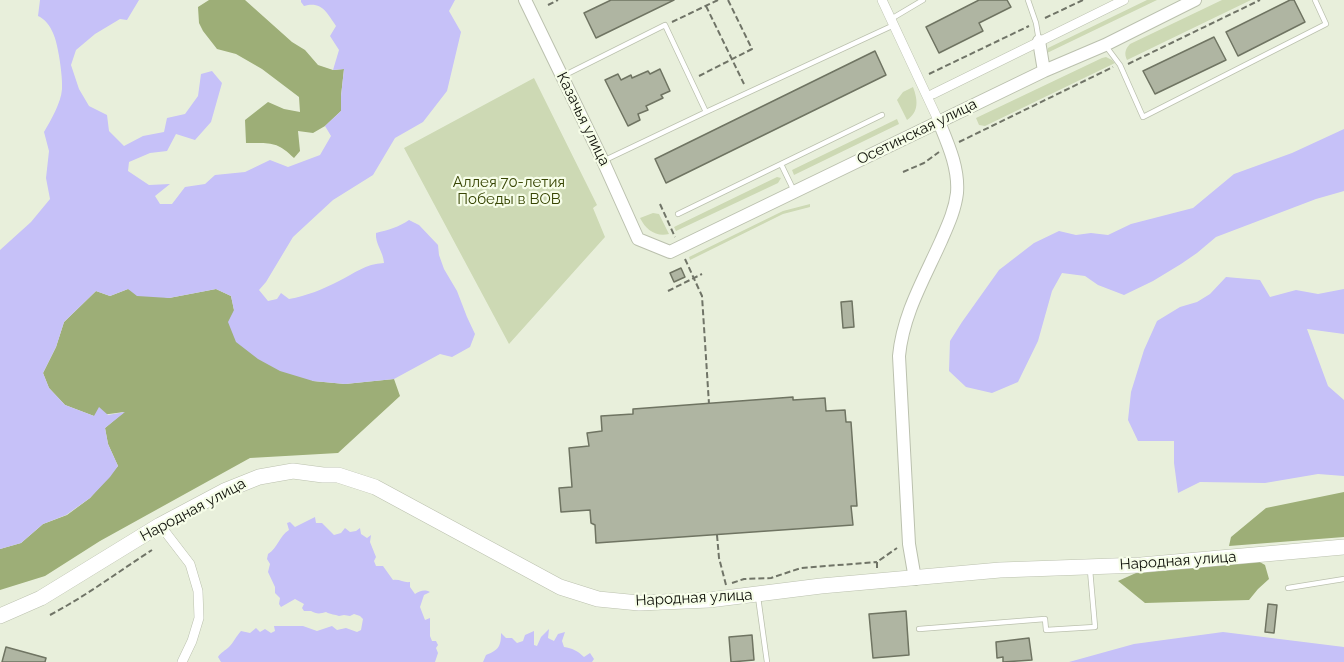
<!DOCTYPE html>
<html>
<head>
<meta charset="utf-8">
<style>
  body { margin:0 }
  canvas { display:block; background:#e8efdb }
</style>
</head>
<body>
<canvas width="1344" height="662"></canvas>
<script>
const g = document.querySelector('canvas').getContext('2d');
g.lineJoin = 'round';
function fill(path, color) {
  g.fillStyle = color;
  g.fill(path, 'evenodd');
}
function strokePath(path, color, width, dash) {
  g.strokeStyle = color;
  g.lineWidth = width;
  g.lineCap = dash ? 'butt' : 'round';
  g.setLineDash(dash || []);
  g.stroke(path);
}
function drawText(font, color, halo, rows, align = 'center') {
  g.font = font + ' Raleway,sans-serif';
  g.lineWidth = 4.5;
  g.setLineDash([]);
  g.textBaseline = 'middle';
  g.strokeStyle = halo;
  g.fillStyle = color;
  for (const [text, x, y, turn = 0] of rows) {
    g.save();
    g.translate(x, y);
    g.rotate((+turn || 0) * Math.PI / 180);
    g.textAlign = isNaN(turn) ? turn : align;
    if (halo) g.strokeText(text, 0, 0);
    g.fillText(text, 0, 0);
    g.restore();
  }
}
const green = new Path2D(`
  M1147,0h10l-110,53 1,-5z
  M1222,0h29l-124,60c-3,-6 -2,-11 3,-16z
  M1106,57l6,3 3,3 -130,63 -6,-1 -3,-7 126,-60z
  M534,78l63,127 -4,3 12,29 -96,107 -105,-196z
  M913,87c5,13 6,25 -6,33l-10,-20 6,-8z
  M897,119l2,5 -105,51 -2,-5z
  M777,177l4,1 -3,5 -102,48 -2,-4z
  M810,204v3l-27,7 -93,46 -1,-3 94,-46z
  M653,213l6,1 10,20c-13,3 -23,-4 -29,-16z`);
const forest = new Path2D(`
  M209,0h36l47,42 13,8 13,15 15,5 11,-1 -3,27v15l-16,15 -12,7 -15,-2 2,20 -6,7c-17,-17 -24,-15 -48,-15l-1,-23 23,-18 16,7 16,3 -1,-15 -37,-28 -26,-15 -19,-5 -14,-18 -4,-8 -1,-16z
  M128,289l41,9 47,-9 15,7 3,14 79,71 32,3 49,-5 6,17 -62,57 -88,5 -150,83 -55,35 -45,14v-41l21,-6 22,-19 24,-9 23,-17 28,-32 -10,-22 -3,-16 19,-16 -30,4 -29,-11 -16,-17 -6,-15 13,-26 8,-25 32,-31 14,5z
  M1344,492v45l-115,9 2,-9 35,-29z
  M1258,561l7,4 4,14 -11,10 -9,11 -104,3 -27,-22 18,-8z`);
const water = new Path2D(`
  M40,0h99l-12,20 -7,-1 -25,15 -19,16 -5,15 8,24 10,17 18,9 2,16 15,15 19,-10 21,-4 3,-14 18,-4 13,-18 3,-22 11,-3 10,12 -11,39 -16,18 -19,-6 -9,17 -17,2 -21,9 -1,9 21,14 21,-1 -15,12 5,8h12l13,-17 20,-3 10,-9 30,-3 25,-12 18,7 32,-12 11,-19 -6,-10 16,-15v-15l3,-27 -11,1 6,-20 -9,-14 6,-10c-9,-13 -14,-25 -32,-20l-3,-4v-2h154l-6,11 12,21 -14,59 -24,31 -28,16 -22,37 -40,25 -40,37 -27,45 -7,8 9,11 9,-2 4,-6 8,6c18,-3 34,-10 50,-18 16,-8 26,-17 45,-18 -1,-12 -9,-19 -8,-30 12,-3 23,-6 33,-13l10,5 19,20 1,10 5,14 13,22 10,26 8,17 -5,13 -18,10 -12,-3 -46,25 -49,5 -32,-3 -33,-10 -22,-12 -22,-17 -8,-20 6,-12 -3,-14 -15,-7 -47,9 -32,-2 -9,-7 -18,7 -14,-5 -32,31 -8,25 -13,26 6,15 16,17 29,11 5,-9 9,8 17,-3 -20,16 3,16 10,22 -8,11 -20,21 -24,17 -23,9 -22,19 -21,6v-299l31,-28 19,-23 -4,-21 3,-27 -5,-19c7,-12 17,-29 18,-43 1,-12 -4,-46 -9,-56 -3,-7 -8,-14 -15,-17z
  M1344,129v62l-28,8 -100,38 -19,16 -16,11 -28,17 -29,14 -26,-10 -13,-9 -23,-3 -10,18 -14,50 -20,41 -26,11 -26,-6 -17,-16 1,-30 12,-19 37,-52 35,-27 25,-12 17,4 15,-2 17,2 23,-11 62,-16 41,-34 58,-21z
  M1226,277l34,3 10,17 26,-7 22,4 26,-5v45l-37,-5 21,57 16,14v76l-26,-2 -53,9 -65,-1 -22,11 -4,-30v-22h-36l-10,-21 3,-28 13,-42 13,-29 23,-14 17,-5 13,-8z
  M315,517l1,6h6l12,12 7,-2 4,-5 5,4 6,-1 4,-3 1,6 6,4 4,-3 -1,7 6,15 -2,4 2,5h7l10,14c7,-1 11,3 17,2v5l5,7c5,-3 9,-5 15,-2l-6,3 -4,12 5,13 5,-2v18l2,5h4l2,4 -2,3 2,5 -3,9h-214l-3,-5c3,-5 7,-6 11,-10 4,-4 8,-12 12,-16l9,2 6,-5 4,4 5,-3 6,4 4,-2 -1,-5h29l14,5 15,-5 5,4 9,-2 11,4 4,-2 2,-11 -3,-3 -6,-2 -4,2 -6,-1 -5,1c-4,-2 -8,-1 -13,-4 -6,2 -10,2 -15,-1h-7l-2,-3 2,-4 -9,-5 -14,8 -2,-3 1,-6 -5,-5v-6l-7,-15 2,-8 -3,-5 1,-5c10,-6 11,-18 21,-24l-2,-7 3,-1 5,5z
  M549,629l-1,9 6,3 4,-7 7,-2 -3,9 2,6c8,1 14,4 20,10l6,-4 4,6 -2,3h-109l3,-7c13,-5 15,-9 15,-22l5,5h6l5,5 6,-2 2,-6 9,-4v14l3,1 4,-9z
  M1223,632l121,15v15h-275l65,-18z`);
const building = new Path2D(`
  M611,0h63l-78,38 -12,-25z
  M979,0h28l4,7 -32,16 4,8 -44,22 -13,-26z
  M1290,0h4l11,22 -67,34 -12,-24z
  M1214,37l12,23 -71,34 -12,-23z
  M875,51l11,24 -220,108 -11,-24z
  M660,69l10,22 -9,4 2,3 -17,8 2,4 -10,4 2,6 -12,6 -23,-46 13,-6 3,6 10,-5 1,3 16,-7 2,3z
  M681,268l4,9 -11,5 -4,-9z
  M852,301l2,26 -11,1 -2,-26z
  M793,397v3l32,-2 1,13 19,-1 1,12h5l6,84h-6l2,19 -257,18 -1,-18 -4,-2 -1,-13 -29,2 -2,-24 13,-1 -3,-39 20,-2 -2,-13 15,-2 -1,-15 32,-2v-5z
  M1268,604l9,1 -3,28 -9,-1z
  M906,611l3,44 -36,3 -4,-44z
  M752,635l2,25 -23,2 -2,-25z
  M1029,638l3,22 -29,2v-5l-6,1 -1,-16z
  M6,647l40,11 -1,4h-43z`);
const path = new Path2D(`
  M548,5l10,-5
  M706,6l38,78
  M1045,18l38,-18
  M672,22l46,-22
  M1128,64l132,-64
  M929,74l100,-48
  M699,76l53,-27 -24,-49
  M959,142l154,-75
  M903,172l21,-9 15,-11
  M660,204l15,33
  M685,259l17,37 7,108
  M668,291l34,-17
  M717,535l2,23 7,27
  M877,568v-6l20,-14
  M732,583l12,-4 27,-1 30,-10 76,-6
  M50,615c36,-19 68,-43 102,-65`);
const service = new Path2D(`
  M1028,0l8,23 3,18
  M891,19l32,-19
  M1105,45l15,20 23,52 183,-93 -11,-24
  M563,76l102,-51 41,87
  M603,161l103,-49 188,-87
  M781,164l101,-49
  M678,214l103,-50 13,27
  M1288,588l56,-9
  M758,597l9,65
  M919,629l126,-10 1,11 49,-3 -5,-57`);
const minor = new Path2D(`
  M882,0l57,122
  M933,94l191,-94
  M160,525l30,39 8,27 1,27 -7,23 -10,21`);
const tertiary = new Path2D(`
  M525,0l78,161 35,78 32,13 374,-181 61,-26 90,-45
  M1039,41l5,30
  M915,579l-6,-35 -10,-188c4,-42 25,-77 42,-115 7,-16 14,-31 16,-48 2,-25 -9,-49 -18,-71`);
const primary = new Path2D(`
  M0,616l41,-18 119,-73 64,-34 35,-14 34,-6 30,4h15l37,12 185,100 38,12 41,4 70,-3 112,-14 179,-16 141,-5 203,-18`);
const streetNames = [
  ["Казачья улица",583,119,64],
  ["Осетинская улица",917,132,-26],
  ["Народная улица",193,510,-28],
  ["Народная улица",1178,561,-4],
  ["Народная улица",694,598,-3]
];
const parkNames = [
  ["Аллея 70-летия",509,182],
  ["Победы в ВОВ",509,199]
];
fill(green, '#cdd9b4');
fill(forest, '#9dae77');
fill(water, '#c6c1f8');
fill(building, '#afb5a2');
strokePath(building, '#6f7462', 1.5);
strokePath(service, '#bbc1ae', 6);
strokePath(minor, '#bbc1ae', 10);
strokePath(tertiary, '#bbc1ae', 14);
strokePath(primary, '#bbc1ae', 16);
strokePath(path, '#707467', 2, [6, 3]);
strokePath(service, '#fff', 4.5);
strokePath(minor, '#fff', 9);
strokePath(tertiary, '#fff', 12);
strokePath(primary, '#fff', 15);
drawText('15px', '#0d0f08', '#f6fde8', streetNames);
drawText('15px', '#364402', '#f6fde8', parkNames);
</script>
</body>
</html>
